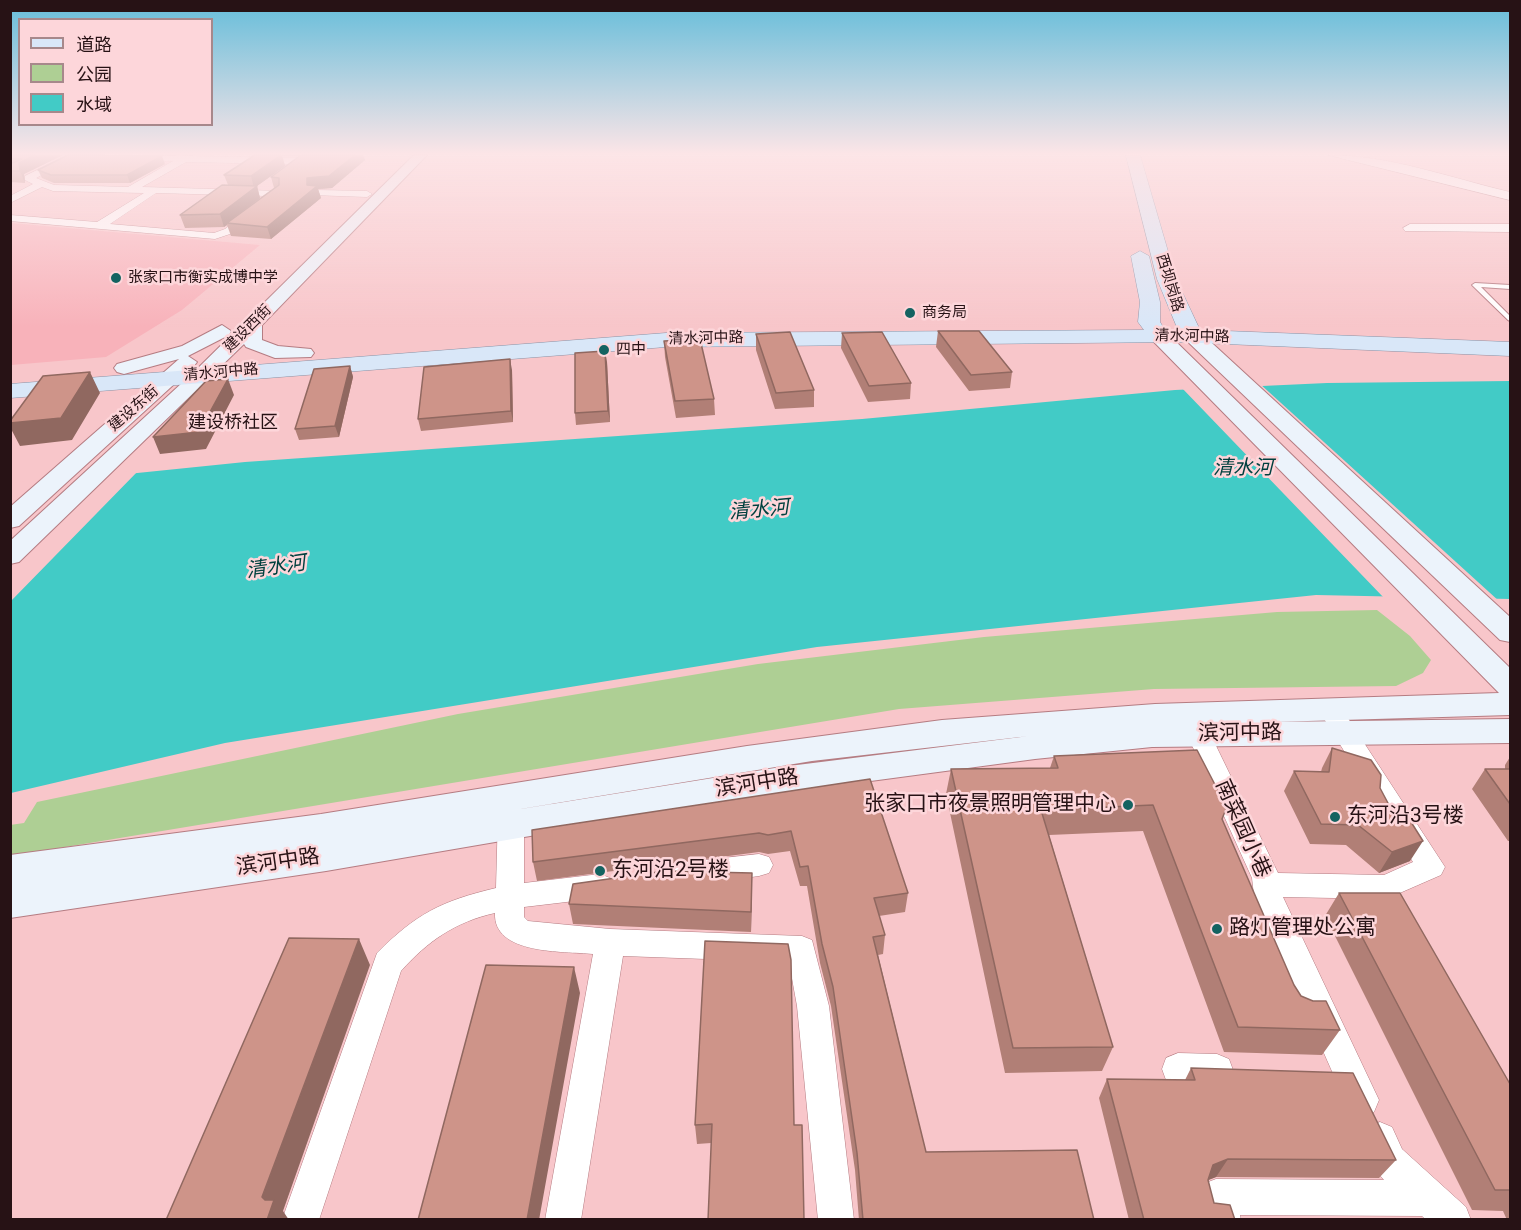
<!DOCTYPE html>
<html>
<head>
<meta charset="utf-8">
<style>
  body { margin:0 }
  #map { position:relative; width:1521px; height:1230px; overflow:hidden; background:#f8c6ca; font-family:Roboto,"Noto Sans SC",sans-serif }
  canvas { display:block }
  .frame { position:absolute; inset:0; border:12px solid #271215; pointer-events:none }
  .legend { position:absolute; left:18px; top:18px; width:195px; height:108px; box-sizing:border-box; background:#fdd6da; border:2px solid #a7888b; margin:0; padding:8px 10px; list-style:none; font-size:18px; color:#271215 }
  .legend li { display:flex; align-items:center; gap:12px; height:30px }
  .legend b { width:30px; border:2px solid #a7888b }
</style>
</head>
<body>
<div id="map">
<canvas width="1521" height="1230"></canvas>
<div class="frame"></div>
<ul class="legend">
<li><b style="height:8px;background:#d9e7f8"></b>道路</li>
<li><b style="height:16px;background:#aecf94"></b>公园</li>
<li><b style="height:16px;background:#42cbc6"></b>水域</li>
</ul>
</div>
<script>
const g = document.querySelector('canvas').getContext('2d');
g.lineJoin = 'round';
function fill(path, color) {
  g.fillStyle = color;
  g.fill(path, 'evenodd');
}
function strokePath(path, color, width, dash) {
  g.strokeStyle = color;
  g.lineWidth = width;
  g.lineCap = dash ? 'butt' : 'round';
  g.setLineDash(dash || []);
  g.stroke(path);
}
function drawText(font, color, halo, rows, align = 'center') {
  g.font = font + ' Roboto,"Noto Sans SC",sans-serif';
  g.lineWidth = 5;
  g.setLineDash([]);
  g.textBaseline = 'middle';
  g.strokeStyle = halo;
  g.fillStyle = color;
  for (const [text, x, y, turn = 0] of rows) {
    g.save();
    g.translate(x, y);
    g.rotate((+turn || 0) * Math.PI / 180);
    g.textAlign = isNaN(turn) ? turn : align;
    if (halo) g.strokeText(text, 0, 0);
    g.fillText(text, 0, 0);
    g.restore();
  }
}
const built = new Path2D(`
  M11,223l249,22 -78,65 -76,47 -95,8z`);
const green = new Path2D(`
  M1377,610l33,26 21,24 -8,13 -27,13 -242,3 -255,20 -888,147 -1,-31 14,-2 13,-21 421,-88 300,-50 226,-27 293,-25z`);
const water = new Path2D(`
  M1510,381v218l-194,-4 -499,52 -592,96 -214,50 -1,-307 235,-24 617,-43 313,-29 152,-7z`);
const pier = new Path2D(`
  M1259,383l241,219 -115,-3 -204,-212z
  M139,470l-128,131 -1,-118z`);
const service = new Path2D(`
  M1475,283l35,2v4l-29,-2 29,29v5l-2,-1 -35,-34 -1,-1z`);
const minor = new Path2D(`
  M68,155h12l-44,23 18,7 74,2 45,-26 -42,-1v-4l3,-1 168,3 5,3 -21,14 -5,-3 11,-8 -106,-2 -44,25 139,4v4l-48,38 -18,6 -205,-18v-6l87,7 47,-29 -91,-2 -11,-4 -32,16v-7l23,-12 -8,-4v-4zM156,193l111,3 -42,33 -11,4 -104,-9z
  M316,190l51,1 5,3 -5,3 -55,-2v-4z
  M1330,701l8,2 107,164 -4,8 -55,24 -103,-2 96,203 -5,12 -12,5 -12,-5 -96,-217 -2,-17 -71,-157 4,-6 8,-2 8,2 77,158 106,2 29,-13 -95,-153 4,-6z
  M511,803l9,3 4,7v70l76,-9 10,4 4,8 -4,8 -10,4 -76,9v10l4,4 82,8 192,7 10,4 17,66 25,214h-36l-21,-214 -8,-44 -166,-6 -42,264h-36l48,-266c-30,-3 -100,1 -98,-41 -40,9 -67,28 -94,58l-82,249h-37l95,-267c39,-39 64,-52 119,-65l2,-75 4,-7z
  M759,854l10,3 4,8 -4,8 -10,3 -81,11 -10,-4 -4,-8 4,-8 10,-4z
  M1178,1053l39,1 12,5 4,11 -4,11c-19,8 -44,7 -63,-1l-4,-11 4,-11z
  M1380,1122l12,5 10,22 64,58 5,13h-45l-4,-4 -182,-1 1,5h-37l-6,-23 5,-13 13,-5 168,1 -6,-7 -15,-34 5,-12z`);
const tertiary = new Path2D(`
  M1328,155c61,0 123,23 182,37v8z
  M1410,224h100v8l-105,-1 -2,-3z`);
const secondary = new Path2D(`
  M414,155h13l-165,170v15l16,6 33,3 3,4 -3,4 -36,1 -29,-11 -2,-3 -225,218 -9,2v-23l185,-170z
  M222,325l9,6 -2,4 -41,21 9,6 -3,4 -175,160 -9,2v-21l169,-148 -55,15 -7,-2 -3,-4 3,-4 65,-18z
  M1159,330l7,2 344,336v47l-236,7 236,-3v24l-358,4 -117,12 -254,34 -455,78 -316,47v-63l311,-41 426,-68 195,-26 213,-16 344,-11 -347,-353 -2,-4zM1029,736l-248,31 -285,46 316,-52z
  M1194,331l7,2 309,284v25l-10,-2 -313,-299 -2,-4z`);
const primary = new Path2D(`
  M1126,155h14l36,124 24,51 310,12v14l-332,-14 -512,5 -656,51v-14l656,-51 478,-3 -6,-8 2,-20 -9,-46 9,-5 9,5 11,46v20l5,8h13l-21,-51z`);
const wall = new Path2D(`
  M10,155h53l-39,19 1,9 -15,-1z
  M225,155h138l2,5 -33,28 -14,1 3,9 -50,41 -40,-3 -4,-11 -3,2 -39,1 -5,-13 48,-30 -4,-10 30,-20zM282,156h18l-29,21 3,11 -14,10 -3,-12 28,-20z
  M165,164l-35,19h-76l-12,-5 -4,-8z
  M938,331l74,41 -2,16 -41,3 -33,-44z
  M842,333l69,50 -1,16 -42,3 -27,-54z
  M756,334l58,56v17l-39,2 -19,-59z
  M664,341l50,58 1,16 -39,3 -11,-61z
  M607,362l3,60 -34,3 -1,-12z
  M350,366l3,11 -14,60 -40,3 -4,-11z
  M512,370l1,52 -92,9 -3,-12z
  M1332,748l48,40 30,73 -31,12 -33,-28 -36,-1 -26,-53 10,-20 27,1 1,-4z
  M1054,756l168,63 72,166 7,11 39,34 -18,25 -98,-3 -81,-221 -94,4 64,212 -11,24 -97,2 -59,-279 5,-25 99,-1z
  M1510,757v84h-2l-36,-52 13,-20h20v-4z
  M870,779l38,114 -3,19 -26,4 6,19 -2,19 -5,1 48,197 168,68h-235l-4,-50 -24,-164 -11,-43 -13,-77h-7l-10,-35 -22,3 -9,-2 -222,29 -4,-19z
  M752,873l-1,59 -178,-8 -4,-20z
  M1339,893l171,191v136h-3l-4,-9 -31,-1 -147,-294z
  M705,941l89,184 -83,18 -14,1 -2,-19z
  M1191,1068l205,92 -17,18 -163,-1 -8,3 6,23 21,17h-106l-30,-122 8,-19 78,1z`);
const shadedWall = new Path2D(`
  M35,155h28l-39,19 1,9 -5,-12 -1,-8z
  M282,155l3,11 -28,20 3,12 -33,25v2l-3,2 -4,-13 34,-26 -3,-12z
  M355,155h8l2,5 -33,28 -14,1 3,9 -50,41 -4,-12 40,-42v-7z
  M162,156l3,8 -35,19 -3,-8z
  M605,351l2,11 3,60 -2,-11z
  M510,359l2,11 1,52 -2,-11z
  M350,366l3,11 -14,60 -4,-11z
  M90,372l10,21 -28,47 -52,6 -10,-19v-4z
  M228,379l6,16 -28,54 -46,5 -7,-17z
  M1423,841l-13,20 -31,12 13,-21z
  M752,873v20l-1,39v-20z
  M359,939l11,26 -87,246 6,9h-22l-5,-23z
  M574,967l6,26 -41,227h-12z
  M1228,1159l-12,18 -15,6 12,-18z`);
const building = new Path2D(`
  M10,155h25l-16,8 1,8h-10v-7l12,-5h-12z
  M68,155h25l69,1 -35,19h-76l-13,-5z
  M255,155h26l-30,21 -27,-1z
  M301,155h54l-26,21 -22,2v7l10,1 -50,41 -40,-4 52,-38v-7l-8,-1z
  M222,185l35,1 -37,28 -40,1z
  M938,331h41l33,41 -41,3z
  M790,332l24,58 -38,3 -20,-59z
  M882,332l29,51 -42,3 -27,-53z
  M700,339l14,60 -39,2 -11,-60z
  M605,351l3,60 -33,2v-60z
  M510,359l1,52 -93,8 6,-52z
  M350,366l-15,60 -40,3 19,-60z
  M90,372l-29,46 -51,5v-2l33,-45z
  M228,379l-29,53 -46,5 53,-56z
  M1332,748l39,12 10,15 -1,13 9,17 22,17 12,19 -31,11 -34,-27 -37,-1 -27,-53 35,1z
  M1197,750l27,52 2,7 -4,10 72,166 7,11 12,5h13l14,29 -102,-3 -85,-222 -112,5 72,237 -100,1 -62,-279 107,-1 -4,-12z
  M1485,769h25v35z
  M870,779l38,114 -34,5 11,37 -12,2 53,215 151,-2 17,70h-231l-6,-67 -24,-166 -11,-43 -14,-78 -8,1 -9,-36 -23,4 -9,-2 -226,29 -1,-32z
  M665,871l87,2 -1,39 -182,-8 4,-20z
  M1339,893h61l110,191v106h-15z
  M289,938l70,1 -97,258 3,3h9l-7,20h-101z
  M705,941l83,3 3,16 3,165h8l2,95h-96l4,-96 -17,1z
  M486,965l88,2 -47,253h-109z
  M1191,1068l162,5 43,87 -168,-1 -15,6 -5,15 6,23 16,2 5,15h-91l-37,-141 88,1z`);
const markers = [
  [116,278,6,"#146361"],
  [910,313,6,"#146361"],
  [604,350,6,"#146361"],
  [1128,805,6,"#146361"],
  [1335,817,6,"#146361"],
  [600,871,6,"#146361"],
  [1217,929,6,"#146361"]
];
const farPoinames = [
  ["张家口市衡实成博中学",128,278],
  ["商务局",922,313],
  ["四中",616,350]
];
const farStreetnames = [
  ["西坝岗路",1169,283,73],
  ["建设西街",248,329,-45],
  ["清水河中路",1192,337,1],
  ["清水河中路",706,339,-1],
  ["清水河中路",221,373,-5],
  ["建设东街",134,409,-41]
];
const farQuarternames = [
  ["建设桥社区",233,423]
];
const waterNames = [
  ["清水河",1243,469],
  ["清水河",759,511,-5],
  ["清水河",276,568,-8]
];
const nearStreetnames = [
  ["滨河中路",1240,734,-1],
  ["滨河中路",757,784,-9],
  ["南菜园小巷",1242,829,66],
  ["滨河中路",278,863,-8]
];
const nearPoinames = [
  ["张家口市夜景照明管理中心",1116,805,"right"],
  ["东河沿3号楼",1347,817],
  ["东河沿2号楼",612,871],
  ["路灯管理处公寓",1229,929]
];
fill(built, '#f8b2ba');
fill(green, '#aecf94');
fill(water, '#42cbc6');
fill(pier, '#f8c6ca');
strokePath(service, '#b57c82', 2);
strokePath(minor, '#b57c82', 1);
strokePath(tertiary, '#b57c82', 1);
strokePath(secondary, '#b57c82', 2);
strokePath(primary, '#8a92a5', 1);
fill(service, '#fff');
fill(minor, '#fff');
fill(tertiary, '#fff');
fill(secondary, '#ecf3fb');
fill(primary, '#d9e7f8');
fill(wall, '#b17f76');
fill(shadedWall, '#906860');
fill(building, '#ce9489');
strokePath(building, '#906860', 1.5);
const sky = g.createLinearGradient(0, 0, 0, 327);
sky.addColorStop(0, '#65bdda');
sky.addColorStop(0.47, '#fce5e7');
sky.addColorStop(1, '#fce5e700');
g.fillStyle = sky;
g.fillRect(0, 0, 1521, 327);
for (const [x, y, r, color] of markers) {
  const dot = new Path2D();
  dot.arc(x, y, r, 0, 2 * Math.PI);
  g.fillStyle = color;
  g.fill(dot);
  strokePath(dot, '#fdd6da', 2);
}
drawText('15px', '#271215', '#fdd6da', farPoinames, 'left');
drawText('15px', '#271215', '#fdd6da', farStreetnames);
drawText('18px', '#271215', '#fdd6da', farQuarternames);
drawText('italic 20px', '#00403e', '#fdd6da', waterNames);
drawText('21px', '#271215', '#fdd6da', nearStreetnames);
drawText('21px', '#271215', '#fdd6da', nearPoinames, 'left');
</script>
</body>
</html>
